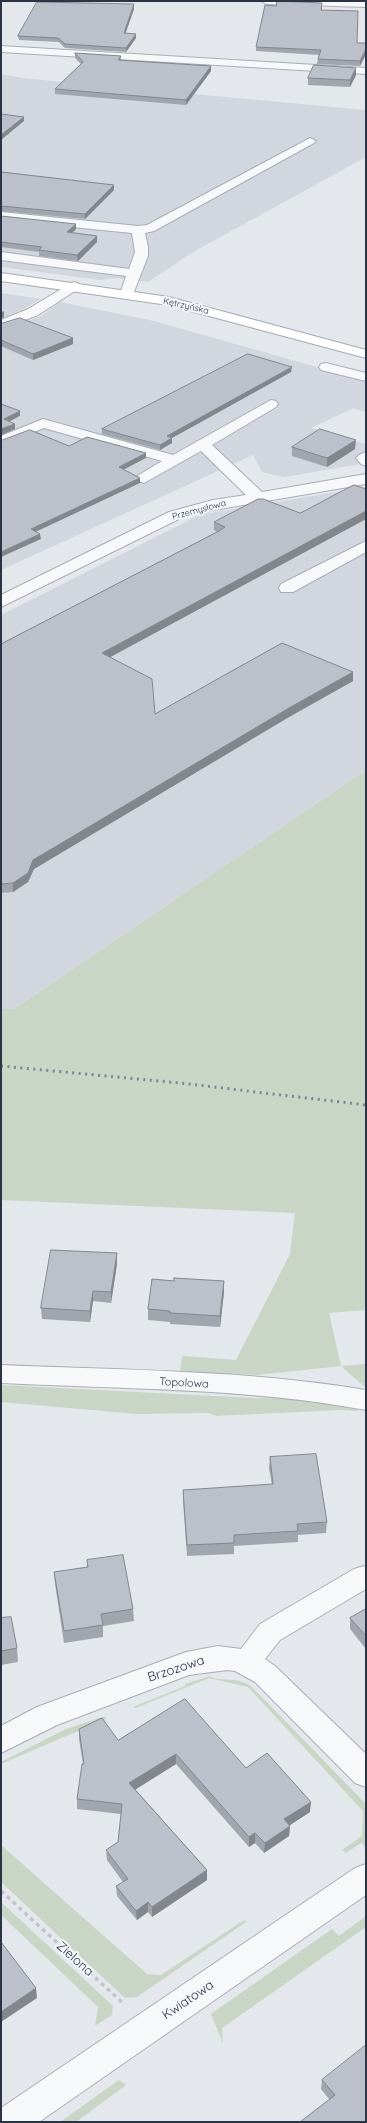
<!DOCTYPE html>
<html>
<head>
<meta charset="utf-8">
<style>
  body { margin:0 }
  #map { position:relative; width:367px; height:2123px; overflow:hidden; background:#e4e7ec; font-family:Quicksand,sans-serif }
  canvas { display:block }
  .frame { position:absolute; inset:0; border:2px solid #2b3445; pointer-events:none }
</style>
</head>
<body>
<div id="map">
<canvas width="367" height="2123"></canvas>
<div class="frame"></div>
</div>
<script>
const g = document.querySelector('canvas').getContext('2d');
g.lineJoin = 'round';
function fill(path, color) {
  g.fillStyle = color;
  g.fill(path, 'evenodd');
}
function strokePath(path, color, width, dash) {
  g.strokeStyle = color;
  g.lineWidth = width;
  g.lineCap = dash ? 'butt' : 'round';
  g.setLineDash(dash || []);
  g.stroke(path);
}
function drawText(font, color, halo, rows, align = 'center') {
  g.font = font + ' Quicksand,sans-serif';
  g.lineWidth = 4;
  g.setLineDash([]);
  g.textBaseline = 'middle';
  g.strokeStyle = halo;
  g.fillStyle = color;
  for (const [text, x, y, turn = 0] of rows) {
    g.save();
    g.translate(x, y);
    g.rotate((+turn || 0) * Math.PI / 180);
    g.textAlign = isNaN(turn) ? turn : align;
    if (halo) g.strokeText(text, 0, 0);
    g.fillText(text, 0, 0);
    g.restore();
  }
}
const built = new Path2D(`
  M1,74l20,4 345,32v47l-171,94 -47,31 -33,-4 -14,2 -100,-13z
  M1,293l40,6 -21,12 -19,8z
  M60,302l94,19 212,60v31l-13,-4 -42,20 55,16v19l-82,14 -22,-5 -9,-17 -252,115v-238l42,-17z
  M366,487v283l-352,239h-13v-394l198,-100z`);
const green = new Path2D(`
  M366,770v540l-37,3 12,53 25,-2v24l-25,-22 -84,9 -77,-3 2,-16 54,4 54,-106 5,-41 -294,-13v-191h13z
  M1,1385l253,13 66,1 30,4 8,8 -18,-1 -124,6 -7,-3 -72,1 -136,-12z
  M210,1676c11,7 26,-1 42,11l114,117v44l-5,-5 -15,10 -4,-3 20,-14 1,-25 -115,-124 -39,-9 -73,30 -3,-1 52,-21v-2z
  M105,1716l1,3 -105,45v-2l65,-33z
  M1,1845l146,129 14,1 83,-55 2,2 -109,75 -12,1 -124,-116z
  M1,1902l112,104 -1,9 -17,11 3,-19 -97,-92z
  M366,1916v11l-144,101 1,16 -12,-30 121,-85 7,7z
  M119,2080l7,5 -50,37h-16z`);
const path = new Path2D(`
  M1,1891l123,113`);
const minor = new Path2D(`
  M261,1h105v6l-100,-3z
  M1,46l365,22v6l-365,-22z
  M310,138l6,3 -2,2 -160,88 -9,2 3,14v9l-16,41 -5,1 -7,-4 6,-18 -125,-16v-8l128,17 6,-17 -3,-19 -131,-13v-8l137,14 9,-1z
  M73,282l5,1 2,3 -2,3 -40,26 -37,14v-9l27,-11z
  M326,363l40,10v8l-45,-11 -2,-3 2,-3z
  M271,400l5,1 2,3 -2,3 -64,38 50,47 104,-18v10l-152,26 -33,8 -180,89v-12l168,-83 44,-12 33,-5 -45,-44 -57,32 -5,-2 -3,-3 3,-3 23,-14 -118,-33 -43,17v-9l42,-17 130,36z
  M366,452v14l-5,-2 -5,-6 3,-3z
  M366,541v11l-73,40h-12l-2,-4 2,-4z
  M1,1365c121,5 246,5 365,25v20c-118,-22 -245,-21 -365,-27z
  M364,1566l2,1v22l-86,51 -15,19 10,7 91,88v33l-11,-4 -100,-101 -20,-11 -8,-1 -38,5 -132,50 -56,28v-27l36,-19 149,-55 32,-6 23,3 19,-25 94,-55z
  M366,1864v31l-327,227h-38v-14l354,-240z`);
const major = new Path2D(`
  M1,273l168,24 197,53v8l-198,-53 -167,-24z`);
const rail = new Path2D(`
  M1,1066l179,17 186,22`);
const wall = new Path2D(`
  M134,4v5l-9,24 11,1v4l-10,14 -61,-4 -6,-6 -40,-2 -1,-4z
  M322,7v3l35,33h9v11l-6,12 -43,-2 1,-5 1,-4 -63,-4v-4z
  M75,53l46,3v5l90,5v5l-25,34 -131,-11v-5l26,-25 -6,-6z
  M356,68v7l-6,12 -42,-2v-7z
  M1,172l113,13v5l-29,29 -84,-8z
  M1,216l75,13 -4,4 25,9 -19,19 -39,-5v-4l-38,-5z
  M1,324l72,14v6l-40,16 -32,-14z
  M291,372l-119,66v5l-12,7 -58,-16v-5z
  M292,447l63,2 -28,18 -35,-11z
  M366,489v30l-256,138 45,57 198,-42v9l-64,36 -255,152 -6,13 -15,10 -12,1v-249l216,-112 -3,-2v-8l86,-9z
  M117,1264l-6,39 -18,-2 -3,21 -48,-3 -1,-11z
  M174,1281h50v11l-4,35 -50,-3v-2l-22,-2v-11z
  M270,1457l57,65 -1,11 -28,2v7l-64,4v8l-47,2 -4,-55v-11l89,-5 -3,-17z
  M87,1560l46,49 1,12 -31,5v11l-39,6 -9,-59 -1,-12 33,-5z
  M366,1609v40l-16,-20v-11z
  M1,1618l16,30 1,14 -17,3z
  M79,1729l39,11 128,28 64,44 -20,13 -1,11 -25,17 -9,-10 -6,4 -73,-83 -41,25 72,81v10l-55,37 -4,-5 -11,8 -20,-24 -1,-10 7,-4 -16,-22 -1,-10 12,-8 3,-28 -44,-5v-10l6,-35 -4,-25z
  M322,2080l44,42 -37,-23 -8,-10z`);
const shadedWall = new Path2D(`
  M134,4v5l-10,29v-5z
  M136,34v4l-10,14v-4z
  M366,49v5l-6,12v-5z
  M211,66v5l-25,34v-5z
  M356,68v7l-6,12v-7z
  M24,117v4l-23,19v-5z
  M114,185v5l-29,29v-5z
  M76,224v5l-9,9v-6z
  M97,236v6l-19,19 -1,-6z
  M4,311v6l-3,2v-6z
  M73,338v6l-40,16v-6z
  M292,367l-1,5 -119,66v5l-12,7v-5l7,-9z
  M20,411v5l-16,8v-5z
  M15,424v5l-14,6v-6z
  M356,440l-1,9 -28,18v-9z
  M146,453v5l-27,14v-5z
  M140,478v5l-109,51v-5z
  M366,511v8l-263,142 -1,-8z
  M40,534l1,5 -40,18v-5z
  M353,672v9l-64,36 -255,152 -6,13 -15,10v-9l20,-23 256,-152z
  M117,1253v11l-6,39v-11z
  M224,1281v11l-4,35v-11z
  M2,1287v7l-1,1v-7z
  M93,1291v10l-3,21v-11z
  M176,1754v10l-46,29 -1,-10z
  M311,1802l-1,10 -26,17v-10z
  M290,1826l-1,10 -25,17 1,-10z
  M255,1833v10l-6,4v-10z
  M207,1870v10l-55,37v-10z
  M148,1902v10l-11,8 -1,-9z
  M36,1988l1,10 -36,24v-10z`);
const building = new Path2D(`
  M277,1l45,2 -1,7 37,1 -1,32h9v6l-6,12 -42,-2 3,-9 -65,-3 9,-42 11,1z
  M37,2l97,2 -10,29 12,1 -10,14 -61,-4 -7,-6 -40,-2z
  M75,53l46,3 -3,4 93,6 -25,34 -131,-11 28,-27z
  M314,65l42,3 -6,12 -42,-2z
  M1,114l23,3 -23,18z
  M1,172l113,13 -29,29 -84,-8z
  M1,216l75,8 -9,8 30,4 -20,19 -38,-5 3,-3 -41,-5z
  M20,318l53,20 -40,16 -32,-14v-16z
  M248,354l44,13 -125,69 5,2 -12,7 -58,-16z
  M1,404l19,7 -16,8 11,5 -14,5z
  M320,429l36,11 -29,18 -35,-11z
  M30,430l39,16 18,-9 59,16 -27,14 21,11 -109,51 9,5 -39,18v-111z
  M354,485l12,4v22l-264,142 50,26 3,35 127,-71 71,29 -64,36 -256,152 -5,13 -15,10 -12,1v-240l218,-113 6,-4 -11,-5 44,-23h5l37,14z
  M51,1250l66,3 -6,39 -18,-1 -3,20 -49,-3z
  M174,1278l50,3 -4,35 -50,-3v-2l-22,-2 4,-30 22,2z
  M316,1454l11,68 -30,2 1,7 -64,4v8l-47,2 -4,-55 90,-6 -3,-27z
  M123,1555l10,54 -32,5 2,11 -39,6 -10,-59 34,-5 -1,-7z
  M366,1609v27l-16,-18z
  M11,1617l6,31 -16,3v-33z
  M185,1699l61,69 21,-15 44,49 -27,17 6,7 -25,17 -10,-10 -6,4 -73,-83 -47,29 78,87 -55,37 -4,-5 -12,9 -20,-25 12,-7 -22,-29 12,-8 4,-38 -45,-5 5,-35h2l-5,-35 23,-11 16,22z
  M1,1942l35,46 -35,24z
  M366,2045v77h-66l35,-27 -13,-15z`);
const farStreetnames = [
  ["Kętrzyńska",186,306,13],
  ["Przemysłowa",199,510,-15]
];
const streetNames = [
  ["Topolowa",184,1383,3]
];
const nearStreetnames = [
  ["Brzozowa",176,1669,-18],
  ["Zielona",75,1959,42],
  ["Kwiatowa",188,2000,-34]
];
fill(built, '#d2d6de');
fill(green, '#c9d6c5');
strokePath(minor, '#a9aeb7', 2);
strokePath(major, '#a3abb8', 2);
strokePath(path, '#c2c5cb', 3.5, [4, 4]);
fill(minor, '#f7f8fa');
fill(major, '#fff');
strokePath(rail, '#7d8696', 3, [2, 4.5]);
fill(wall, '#a1a5ae');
fill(shadedWall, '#83868d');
fill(building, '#bbc0ca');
strokePath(building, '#83868d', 1);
drawText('9px', '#2b3445', '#f4f6f9', farStreetnames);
drawText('11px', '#2b3445', '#f4f6f9', streetNames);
drawText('13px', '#2b3445', '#f4f6f9', nearStreetnames);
</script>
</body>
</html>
